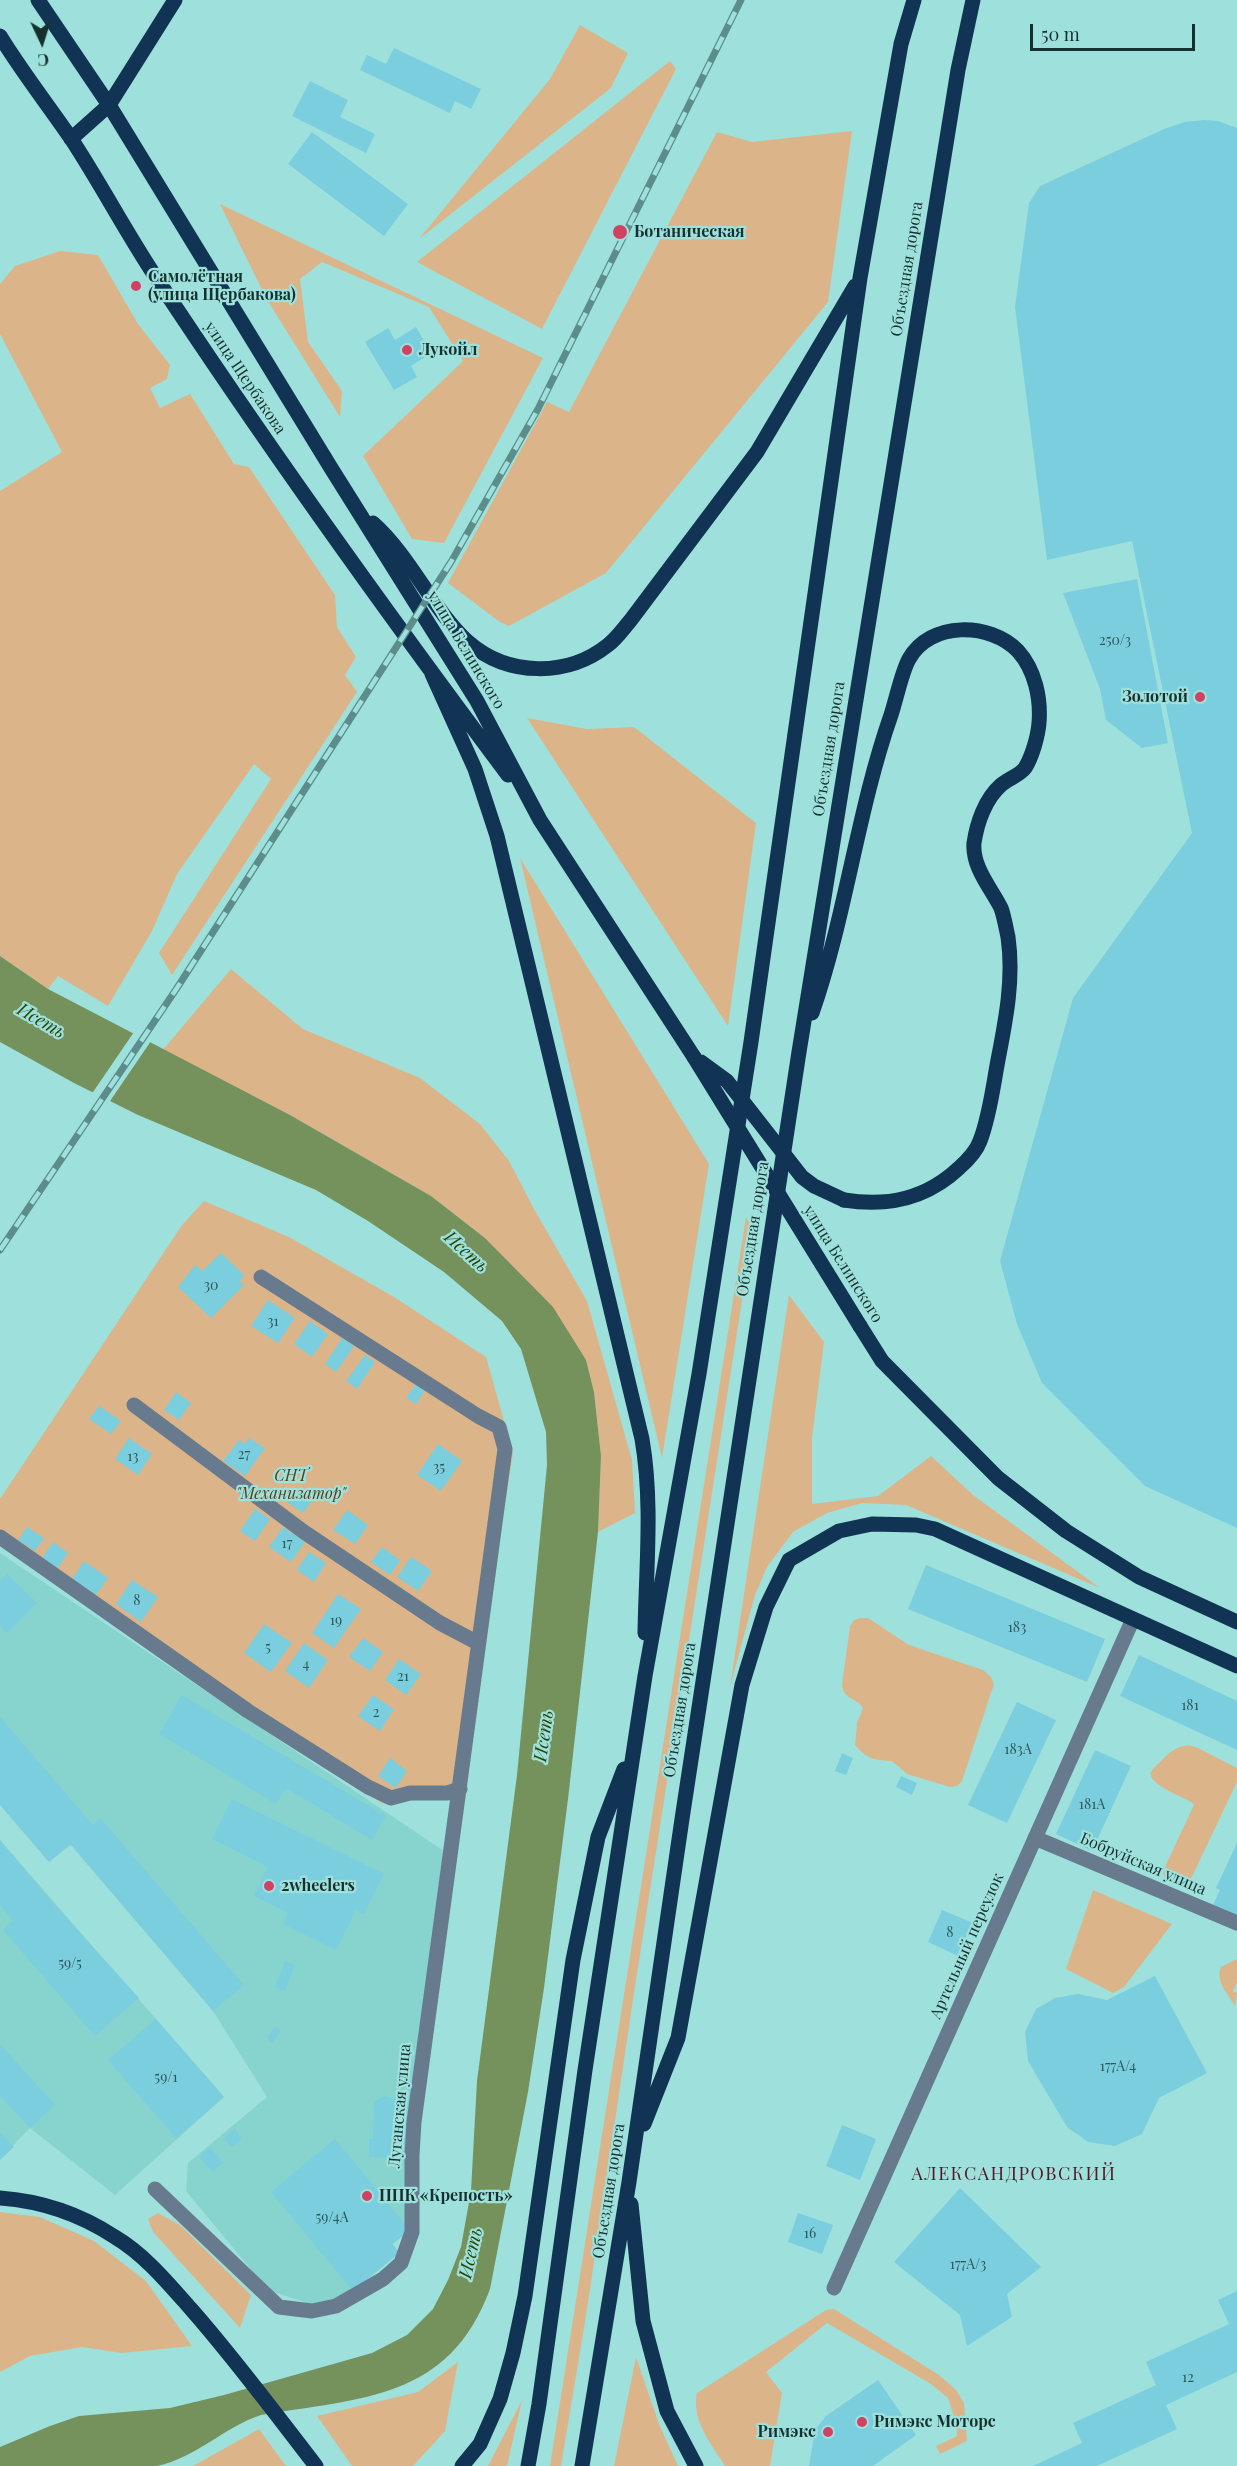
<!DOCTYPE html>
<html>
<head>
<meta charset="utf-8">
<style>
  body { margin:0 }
  #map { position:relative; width:1237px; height:2466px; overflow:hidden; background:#9ee1dc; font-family:"Playfair Display",serif }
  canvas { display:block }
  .north { position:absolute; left:12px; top:12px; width:60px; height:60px; -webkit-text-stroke:4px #9ee1dc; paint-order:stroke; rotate:176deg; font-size:16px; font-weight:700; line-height:24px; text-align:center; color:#15312f }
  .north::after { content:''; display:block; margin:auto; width:21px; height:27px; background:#15312f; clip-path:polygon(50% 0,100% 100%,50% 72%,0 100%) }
  .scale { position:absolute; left:1030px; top:24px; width:165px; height:27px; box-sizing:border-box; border:3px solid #15312f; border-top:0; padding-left:8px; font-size:18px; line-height:21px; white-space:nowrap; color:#15312f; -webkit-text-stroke:4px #9ee1dc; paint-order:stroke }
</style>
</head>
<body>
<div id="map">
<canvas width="1237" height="2466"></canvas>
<div class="north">С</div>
<div class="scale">50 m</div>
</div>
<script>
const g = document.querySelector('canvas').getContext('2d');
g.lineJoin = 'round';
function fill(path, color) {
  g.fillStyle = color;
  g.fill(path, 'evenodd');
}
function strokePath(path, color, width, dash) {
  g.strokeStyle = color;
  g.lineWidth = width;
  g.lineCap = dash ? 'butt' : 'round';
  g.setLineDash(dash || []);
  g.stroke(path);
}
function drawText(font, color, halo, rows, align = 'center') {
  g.font = font + ' "Playfair Display",serif';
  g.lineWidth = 4.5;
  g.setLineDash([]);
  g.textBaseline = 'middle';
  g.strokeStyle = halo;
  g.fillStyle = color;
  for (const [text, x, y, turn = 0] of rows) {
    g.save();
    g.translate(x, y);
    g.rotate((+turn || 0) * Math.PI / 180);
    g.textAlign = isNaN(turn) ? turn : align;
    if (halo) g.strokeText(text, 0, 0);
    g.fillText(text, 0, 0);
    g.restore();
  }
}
const built = new Path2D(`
  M0,1553l447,300 -37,377 -17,14 6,9 -46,38 -37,15 -48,-16 -82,-99 2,-28 79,-66 -54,-86 -142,-166 -22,17 -49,-57z
  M0,1840l224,257 -109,98 -85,-67 -30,31z`);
const green = new Path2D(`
  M580,25l48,28 -17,35 -192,151 131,-160z
  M670,61l6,8 -134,260 -125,-67z
  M852,131l-24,171 -222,271 -97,53 -9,-4 -52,-39 99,-181 22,10 148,-280 35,10z
  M220,204l323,154 -99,185 -32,-4 -49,-83 100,-95 -34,-54 -107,-45 -22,17 8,63 34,49 -2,26 -74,-119z
  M60,251l38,4 40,69 32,41 -3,14 -17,9 10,20 30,-14 44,70 15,3 86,128 2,32 19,30 -11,18 12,17 -185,283 -13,-22 112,-174 -17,-15 -77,110 -25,57 -44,75 -50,-30 -10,13 -48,-33v-465l62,-39 -62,-118v-50l15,-18z
  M527,718l60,11 47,-2 122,96 -28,203z
  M520,858l189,306 -47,294z
  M231,969l72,60 117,49 60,46 29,37 25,48 53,92 45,159 3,53 -37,19 3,-76 -7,-64 -8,-32 -101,-122 -54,-42 -141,-81 -128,-64z
  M204,1201l85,36 105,60 92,60 27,96 -25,160 -19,150 -22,30 -64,11 -154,-100 -229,-161v-44l182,-274z
  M746,1217l7,13 -119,763 -48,323 -25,150h-11z
  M789,1295l35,47 -12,96v66l66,-8 53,-40 42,39 127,93 -194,-83 -44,-2 -35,10 -34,19 -26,35 -12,28 -25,92z
  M860,1618h8l41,27 74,25 8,7 3,7 -32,97 -5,5 -7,1 -43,-13 -15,-13c-17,0 -26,-3 -37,-16l2,-22 6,-15c-6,-10 -20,-9 -21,-23l8,-59 4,-6z
  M1188,1745l10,3 39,20v14l-48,101 -3,3h-5l-16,-7 -2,-8 31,-66 -4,-4c-8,-4 -44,-18 -39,-29 2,-4 7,-8 10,-11 9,-9 14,-14 27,-16z
  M1093,1890l79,34 -48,63 -11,6 -47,-24z
  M1237,1959v24l-4,8 4,2 -2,13c-7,-12 -20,-25 -14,-39z
  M0,2212l40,5 54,24 52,40 46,65 -70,7 -40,-6 -52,9 -30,16z
  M158,2213l22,12 71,70 -11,33 -87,-96 -5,-13z
  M834,2309l105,66 17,15 8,13 3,38 -27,13 -4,-8 21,-10v-10l-9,-28 -17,-14 -104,-61 -61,49 16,21 -12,73h-45c-14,-22 -34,-46 -28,-73l129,-83z
  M636,2357l23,67 19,42h-64z
  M458,2362l-13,69 -32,35h-61l-35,-50 101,-24z
  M522,2400l-15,66h-19z
  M259,2429l27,37h-93z`);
const water = new Path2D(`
  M0,956l48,33 242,126 141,81 54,42 68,69 33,53 8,32 7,64 -3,76 -30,267 -24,189 -16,104 -38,197c-41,111 -129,109 -229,126 -37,12 -65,43 -104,51h-157v-19l50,-21 29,-10 91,-8 54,-13 148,-42 35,-18 26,-26 15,-29 13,-33 10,-56 6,-110 40,-306 30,-310 -1,-33 -25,-83 -19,-28 -58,-49 -76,-51 -52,-31 -178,-75 -64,-32 -74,-41z`);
const pier = new Path2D(`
  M134,1032l17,9 -43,63 -17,-9z`);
const building = new Path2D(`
  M394,48l87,41 -10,20 -16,-8 -5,12 -90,-43 7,-15 19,9z
  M310,81l38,19 -8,17 35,17 -9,19 -74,-37z
  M1204,120l14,1 19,7v1400l-92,-42 -103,-103 -25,-59 -17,-63 73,-263 119,-165 -60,-292 -85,19 -32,-253 14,-104 11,-17 124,-57 21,-7z
  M312,132l96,72 -24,32 -96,-72z
  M416,327l15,26 -20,13 6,11 -23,13 -29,-48 23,-14 7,12z
  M1137,579l31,164 -26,5 -36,-28 -6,-31 -37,-96z
  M221,1253l23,22 -4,6 4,4 -33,33 -33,-31 17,-22 7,6z
  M268,1300l27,18 -17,25 -27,-17z
  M310,1321l18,13 -16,23 -18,-13z
  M342,1338l12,8 -18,26 -11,-8z
  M365,1355l10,7 -18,27 -11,-8z
  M416,1384l9,6 -9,14 -10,-6z
  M176,1392l15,11 -12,17 -15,-10z
  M99,1406l22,15 -10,13 -22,-15z
  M129,1438l23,16 -14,21 -23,-16z
  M249,1438l16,10 -20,28 -22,-15 16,-21 6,4z
  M438,1444l24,17 -21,30 -24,-16z
  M297,1487l17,11 -11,15 -16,-11z
  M255,1509l15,10 -15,22 -15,-10z
  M347,1510l21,15 -13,19 -22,-14z
  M27,1527l17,11 -9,13 -17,-11z
  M283,1527l22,15 -14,20 -22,-15z
  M53,1542l15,11 -11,16 -15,-11z
  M382,1547l18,13 -10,15 -19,-13z
  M309,1552l17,11 -12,19 -17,-12z
  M411,1557l21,14 -14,20 -21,-14z
  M84,1561l24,17 -12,17 -24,-16z
  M926,1565l179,74 -18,43 -179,-73z
  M7,1574l30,29 -30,30 -7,-7v-45z
  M132,1580l26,17 -17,25 -25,-18z
  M338,1594l23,15 -27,39 -22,-15z
  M264,1624l28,19 -21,29 -27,-19z
  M363,1638l20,14 -13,19 -21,-14z
  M304,1643l24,17 -19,28 -24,-17z
  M1139,1655l98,46v49l-117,-54z
  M399,1659l22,15 -15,21 -21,-15z
  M182,1695l204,121 -14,24 -86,-52 -10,16 -117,-70z
  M373,1695l21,14 -14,22 -22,-15z
  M1017,1702l39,18 -49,103 -39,-18z
  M0,1717l93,108 7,-7 144,167 -31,26 -143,-167 -21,18 -49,-57z
  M1095,1750l36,16 -39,85 -36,-17z
  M842,1753l11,5 -7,17 -11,-4z
  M390,1758l17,13 -11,17 -18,-12z
  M901,1776l16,7 -5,12 -16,-8z
  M232,1799l152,75 -20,40 -8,-4 -20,40 -53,-26 5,-11 -34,-17 14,-29 -56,-28z
  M0,1840l45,54 94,104 -44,38 -92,-106 10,-9 -13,-16z
  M1237,1843v71l-2,4 -23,-11 8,-17 -4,-2z
  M942,1910l31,13 -15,33 -30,-14z
  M285,1961l10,4 -10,26 -10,-4z
  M1155,1976l52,97 -48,25 -17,36 -27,12 -27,-4 -21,-15 -39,-66 -3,-29 11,-23 19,-11 23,-4 29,6z
  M156,2019l68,78 -48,41 -68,-78z
  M275,2027l6,4 -9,12 -5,-5z
  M0,2044l55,61 -25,23 -30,-32z
  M384,2096l30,5 -5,58 -40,-2v-18h4l1,-37z
  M842,2125l34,14 -16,41 -34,-14z
  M235,2129l7,10 -11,8 -7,-9z
  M0,2133l14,14 -14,13z
  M335,2139l75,91 -18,14 7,9 -46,38 -82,-99z
  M210,2147l13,16 -11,9 -13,-15z
  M960,2188l81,79 -34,27 5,23 -45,29 -7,-31 -66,-53z
  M798,2213l35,12 -11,29 -34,-12z
  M1237,2291v81l-71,33 11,24 -80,37h-64l49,-23 -9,-20 83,-38 -10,-23 83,-38 -11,-24z
  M878,2380l38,55 -43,31h-64l6,-36 11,-14z`);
const minor = new Path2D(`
  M134,1405l170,127 136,91 38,20
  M0,1537l248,174 120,76 23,11 19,-5h37l13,-4
  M1035,1838l202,85
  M155,2189l124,118 33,4 24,-5 47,-27 18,-16 11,-31v-77l2,-33 91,-673 -6,-22 -21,-11 -217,-139
  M834,2288l299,-669`);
const major = new Path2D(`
  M38,0l71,105 222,363 146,233 63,119 154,237
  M0,36c22,36 48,69 72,104 30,46 55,94 85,139 112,170 230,334 351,496
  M71,139l38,-34 66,-105
  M373,523c38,34 59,86 95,119 40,35 100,35 140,3 9,-7 15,-16 22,-24l127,-169 98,-166
  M432,674l43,95 22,67 145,603c11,64 4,129 3,194
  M812,1013c34,-97 45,-201 79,-298 5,-15 11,-44 18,-56 21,-38 81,-37 109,-8 17,19 23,47 21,72 -1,13 -7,34 -14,45 -5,7 -17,11 -24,17 -16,14 -24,38 -27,58 -2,24 17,45 27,65 3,8 5,20 7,29 6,41 -2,82 -10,123 -5,26 -8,55 -18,81 -4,11 -12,19 -21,27 -33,31 -71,39 -115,32
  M860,1326l22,35 116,117 68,53 73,46 98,45
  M644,2124l34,-86 64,-353 24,-78 23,-47 50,-29 33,-7 44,1 19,4 302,137
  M0,2198c41,3 80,16 115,39 30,18 53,46 76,72 44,50 84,104 125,157
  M631,2204l12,117 24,90 29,55
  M462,2466l18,-22 20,-45 13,-46 12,-57 48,-336 25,-123 26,-68
  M528,2466l11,-62 46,-334 60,-394 54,-302 52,-332 109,-764 41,-234 13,-44
  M582,2466l47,-284 53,-363 117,-767 159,-982 15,-70`);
const rail = new Path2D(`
  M0,1250l177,-262 274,-426 87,-153 203,-409`);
const majorBridge = new Path2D(`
  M694,1057l166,269
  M701,1062l26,19 75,96 12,9 30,14`);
const markers = [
  [620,232,8,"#d14163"],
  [136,286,6,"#d14163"],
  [407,350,6,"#d14163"],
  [1200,697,6,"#d14163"],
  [269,1886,6,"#d14163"],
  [367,2196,6,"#d14163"],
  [862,2422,6,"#d14163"],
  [828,2432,6,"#d14163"]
];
const numberNames = [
  ["250/3",1115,641],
  ["30",211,1286],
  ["31",273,1322],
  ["27",244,1455],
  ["13",133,1457],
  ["35",439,1468],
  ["17",287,1544],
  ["8",137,1601],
  ["19",336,1621],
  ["183",1017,1628],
  ["5",268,1648],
  ["4",306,1665],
  ["21",403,1677],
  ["181",1190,1706],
  ["2",376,1713],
  ["183А",1018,1750],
  ["181А",1092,1805],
  ["8",950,1933],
  ["59/5",70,1964],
  ["177А/4",1118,2067],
  ["59/1",166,2078],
  ["59/4А",332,2218],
  ["16",810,2234],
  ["177А/3",968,2265],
  ["12",1188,2378]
];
const poiNames = [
  ["Ботаническая",634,232],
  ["Самолётная",148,277],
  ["(улица Щербакова)",148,295],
  ["Лукойл",419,350],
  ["Золотой",1188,697,"right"],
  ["2wheelers",281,1886],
  ["ППК «Крепость»",379,2196],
  ["Римэкс Моторс",874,2422],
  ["Римэкс",816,2432,"right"]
];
const streetNames = [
  ["Объездная дорога",907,269,-81],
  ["улица Щербакова",245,378,56],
  ["улица Белинского",466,650,59],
  ["Объездная дорога",829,749,-81],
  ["Объездная дорога",753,1229,-81],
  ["улица Белинского",843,1264,58],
  ["Объездная дорога",680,1710,-81],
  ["Бобруйская улица",1143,1864,23],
  ["Артельный переулок",967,1946,-66],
  ["Луганская улица",400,2106,-85],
  ["Объездная дорога",609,2191,-81]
];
const parkNames = [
  ["СНТ",291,1476],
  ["\"Механизатор\"",291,1494]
];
const waterNames = [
  ["Исеть",41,1021,30],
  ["Исеть",466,1252,42],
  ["Исеть",544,1736,-82],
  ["Исеть",471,2253,-77]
];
const neighbourhoodNames = [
  ["АЛЕКСАНДРОВСКИЙ",1014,2174]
];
fill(built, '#87d3ce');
fill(green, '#dbb589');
fill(water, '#76925c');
fill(pier, '#9ee1dc');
fill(building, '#7bcedd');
strokePath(minor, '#687b8e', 15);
strokePath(major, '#123454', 15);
strokePath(rail, '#5d8d8a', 7);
strokePath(rail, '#9ee1dc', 4.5, [14]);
strokePath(majorBridge, '#123454', 15);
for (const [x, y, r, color] of markers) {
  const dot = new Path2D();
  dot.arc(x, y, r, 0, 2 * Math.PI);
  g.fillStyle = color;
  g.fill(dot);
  strokePath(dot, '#9ee1dc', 2);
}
drawText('14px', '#2e585a', null, numberNames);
drawText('bold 16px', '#15312f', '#9ee1dc', poiNames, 'left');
drawText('16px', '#15312f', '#9ee1dc', streetNames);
drawText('italic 16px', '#5b3d16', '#9ee1dc', parkNames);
drawText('italic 18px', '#2a4305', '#9ee1dc', waterNames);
g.letterSpacing = '1.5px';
drawText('18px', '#5a1526', '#9ee1dc', neighbourhoodNames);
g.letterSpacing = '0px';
</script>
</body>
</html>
